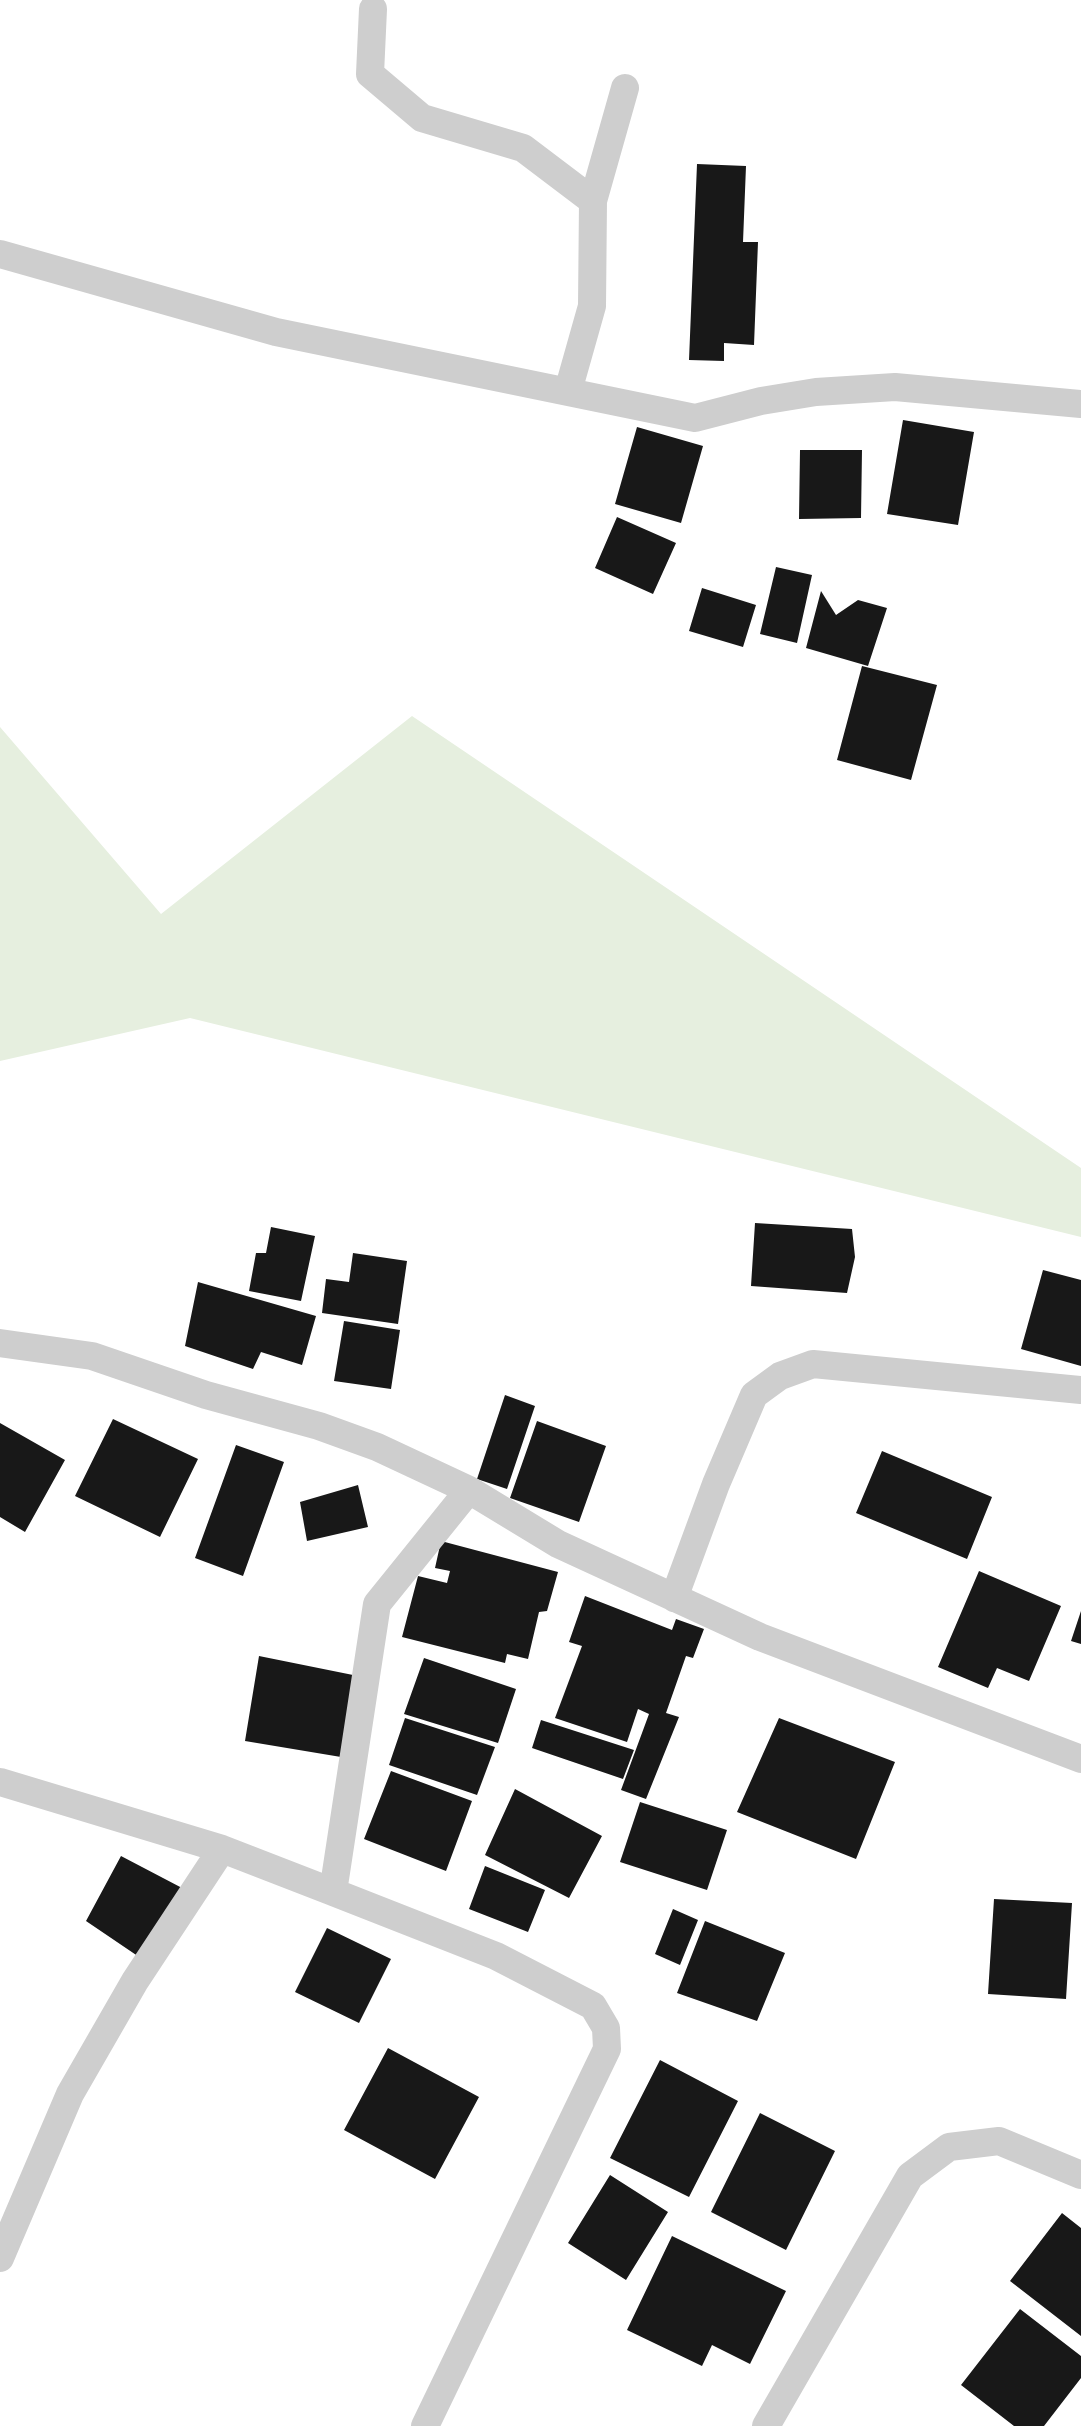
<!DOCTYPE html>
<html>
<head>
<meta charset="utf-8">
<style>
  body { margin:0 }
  canvas { display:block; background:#fff }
</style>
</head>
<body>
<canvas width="1081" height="2426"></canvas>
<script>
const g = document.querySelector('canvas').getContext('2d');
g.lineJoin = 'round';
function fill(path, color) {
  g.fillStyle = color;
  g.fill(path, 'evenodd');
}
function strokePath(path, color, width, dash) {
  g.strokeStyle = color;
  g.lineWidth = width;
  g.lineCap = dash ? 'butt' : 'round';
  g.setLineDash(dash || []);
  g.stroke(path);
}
const green = new Path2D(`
  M412,716l669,452v69l-891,-219 -190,43v-334l161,187z`);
const building = new Path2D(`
  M697,164l49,2 -3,76h15l-4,103 -30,-2v18l-35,-1z
  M903,420l71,12 -16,93 -71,-11z
  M637,427l66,19 -22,77 -66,-19z
  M800,450h62l-1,68 -62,1z
  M617,517l59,26 -23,51 -58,-26z
  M776,567l36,8 -15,68 -37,-9z
  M702,588l54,17 -13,42 -54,-16z
  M821,591l15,24 22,-15 29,8 -19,58 -62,-18z
  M862,666l75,19 -26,95 -74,-20z
  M755,1223l97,6 3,28 -8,36 -96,-7z
  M271,1227l44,9 -14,65 -52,-10 7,-38h10z
  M353,1253l54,8 -9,63 -76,-11 4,-34 23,3z
  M1043,1270l38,10v86l-60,-17z
  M198,1282l118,34 -14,49 -41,-13 -8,17 -68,-23z
  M344,1321l56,9 -9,59 -57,-8z
  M505,1395l30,11 -28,83 -30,-10z
  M113,1419l85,40 -38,78 -85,-41z
  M537,1421l69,25 -27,76 -69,-24z
  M0,1423l65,37 -40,72 -25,-15z
  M236,1445l48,17 -41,114 -48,-18z
  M882,1451l110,46 -25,62 -111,-46z
  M358,1485l10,42 -61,14 -7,-39z
  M441,1541l117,31 -11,39 -8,1 -11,47 -21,-5 -2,9 -103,-26 16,-61 29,7 3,-12 -15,-3z
  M979,1571l82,35 -32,75 -32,-13 -9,20 -50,-21z
  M585,1596l87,34 4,-11 28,10 -11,29 -7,-2 -20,57 13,4 -33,82 -25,-9 28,-76 -11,-5 -11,33 -72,-24 27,-72 -13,-4z
  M1081,1611v33l-10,-3z
  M259,1656l94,19 -12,82 -96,-16z
  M424,1658l92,31 -18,54 -94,-29z
  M405,1718l90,29 -18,48 -88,-30z
  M779,1718l116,44 -39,97 -119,-47z
  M541,1720l93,30 -11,29 -91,-31z
  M391,1771l81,30 -26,70 -82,-32z
  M515,1789l87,47 -33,62 -84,-43z
  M640,1802l87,28 -20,60 -87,-28z
  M121,1856l63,33 -36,74 -62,-42z
  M485,1866l60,24 -17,42 -59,-23z
  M994,1899l78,4 -6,96 -78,-5z
  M673,1909l25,11 -18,45 -25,-11z
  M705,1921l80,32 -28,68 -80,-28z
  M327,1928l64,31 -32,64 -64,-31z
  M388,2048l91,49 -44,82 -91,-49z
  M660,2060l78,41 -49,96 -79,-39z
  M760,2113l75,38 -49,99 -75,-38z
  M610,2175l58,37 -42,68 -58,-37z
  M1062,2213l19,15v108l-71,-55z
  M672,2236l114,55 -36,73 -38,-19 -10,21 -75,-36z
  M1020,2309l61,47v22l-37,48h-30l-53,-41z`);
const minor = new Path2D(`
  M373,9l-3,65 52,44 101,30 70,53
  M0,254l276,78 419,86 66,-17 55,-9 79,-5 186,17
  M568,391l24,-85 1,-105 32,-113
  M0,1343l92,13 114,39 113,31 58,21 92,43
  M674,1598l42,-114 38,-89 26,-19 33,-12 268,26
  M0,1782l222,67 111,43
  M0,2258l70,-164 65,-113 87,-132
  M425,2426l182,-377 -1,-21 -13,-22 -97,-50 -163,-64 44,-288 92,-114 89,54 202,93 321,122
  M766,2426l144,-250 39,-29 50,-6 82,34`);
fill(green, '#e6efdf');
fill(building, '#181818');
strokePath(minor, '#cecece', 28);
</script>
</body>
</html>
